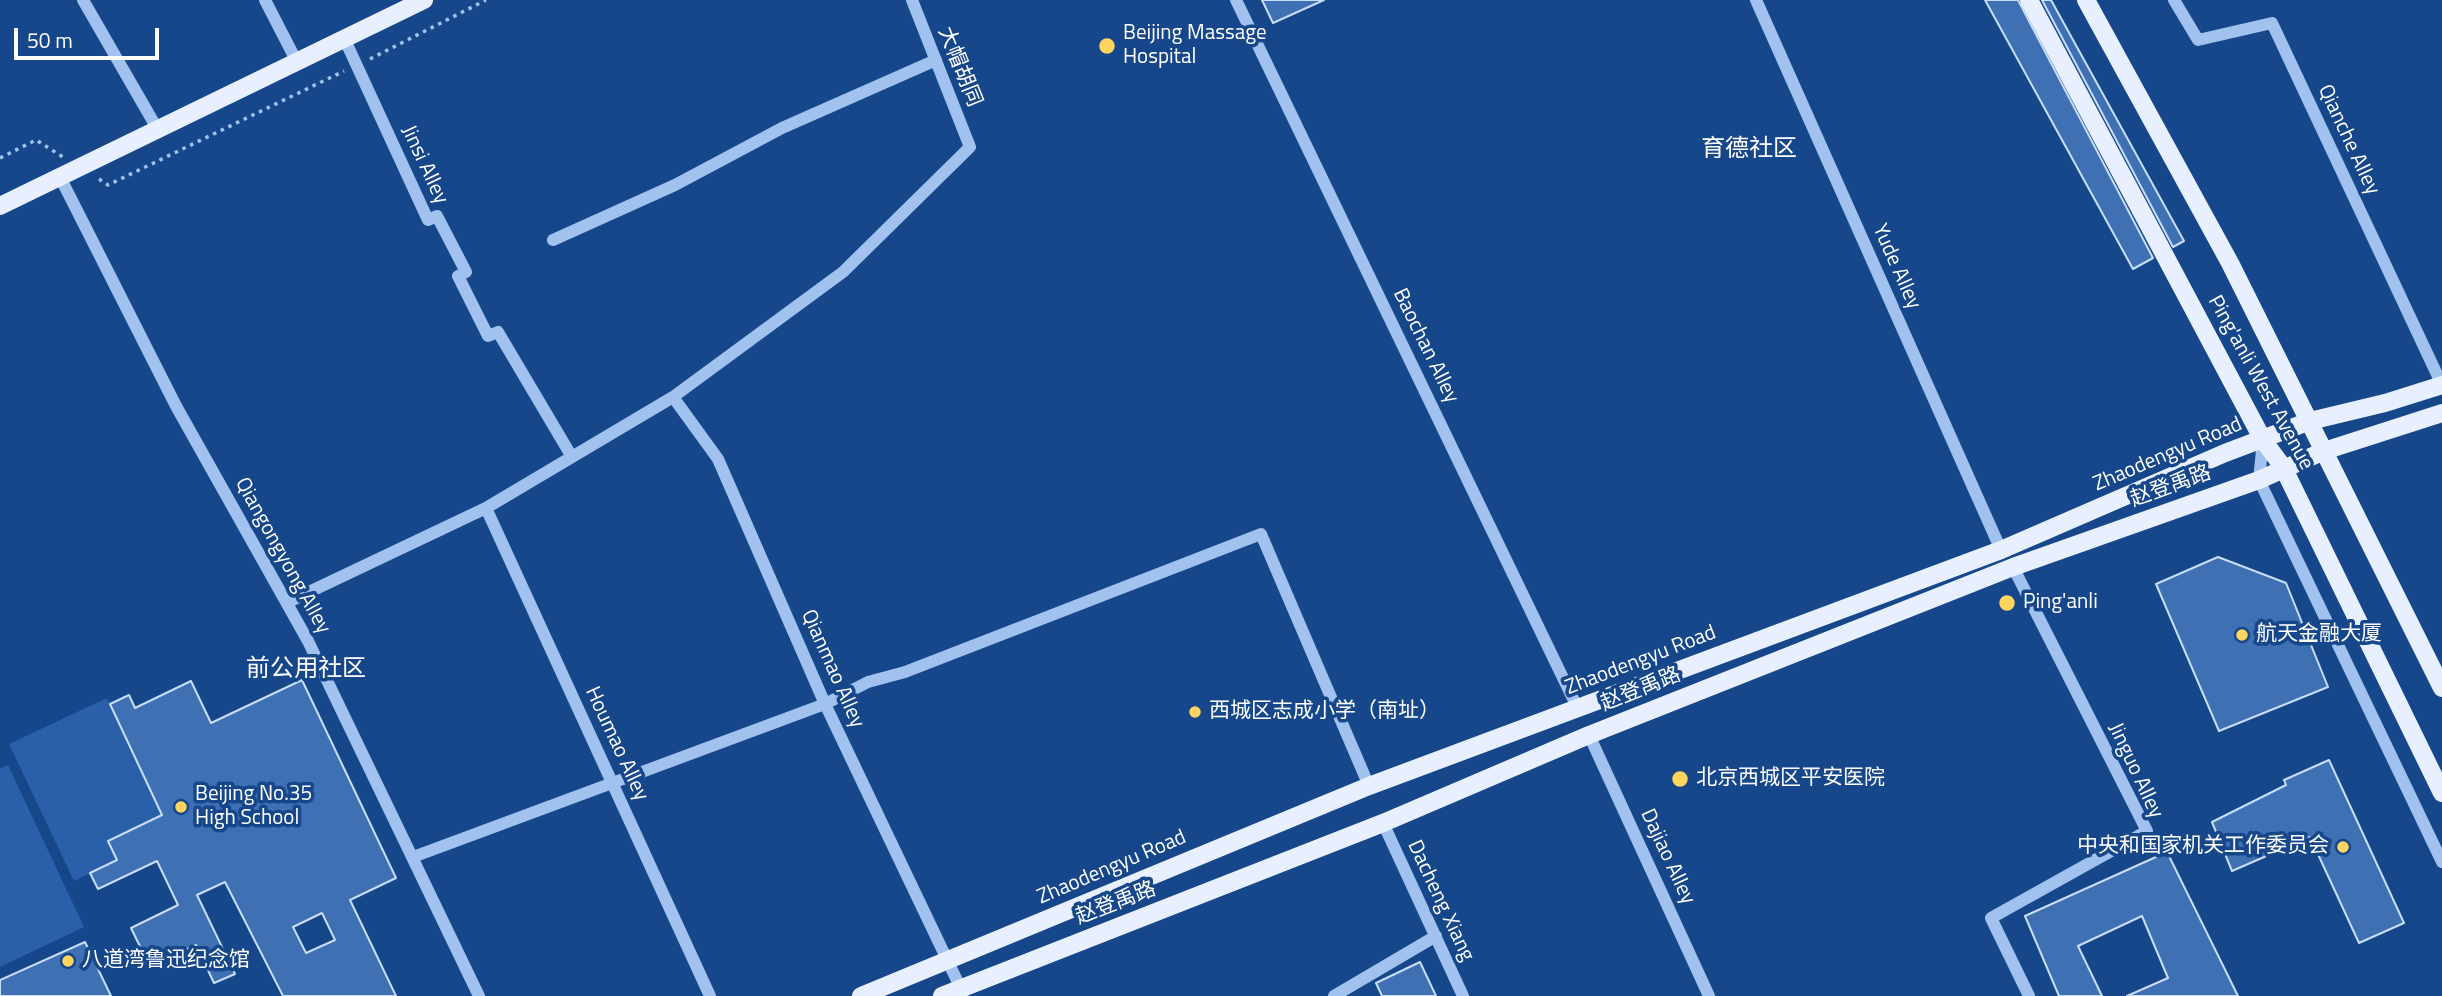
<!DOCTYPE html>
<html>
<head>
<meta charset="utf-8">
<style>
  body { margin:0 }
  #map { position:relative; width:2442px; height:996px; overflow:hidden; background:#17478b; font-family:"Titillium Web",sans-serif }
  canvas { display:block }
  .scale { position:absolute; left:14px; top:28px; width:145px; height:32px; box-sizing:border-box; border:4px solid #fff; border-top:0; padding-left:9px; font-size:21px; line-height:24px; white-space:nowrap; color:#fff; -webkit-text-stroke:5px #17478b; paint-order:stroke }
</style>
</head>
<body>
<div id="map">
<canvas width="2442" height="996"></canvas>
<div class="scale">50 m</div>
</div>
<script>
const g = document.querySelector('canvas').getContext('2d');
g.lineJoin = 'round';
function fill(path, color) {
  g.fillStyle = color;
  g.fill(path, 'evenodd');
}
function strokePath(path, color, width, dash) {
  g.strokeStyle = color;
  g.lineWidth = width;
  g.lineCap = dash ? 'butt' : 'round';
  g.setLineDash(dash || []);
  g.stroke(path);
}
function drawText(font, color, halo, rows, align = 'center') {
  g.font = font + ' "Titillium Web","Noto Sans SC",sans-serif';
  g.lineWidth = 7;
  g.setLineDash([]);
  g.textBaseline = 'middle';
  g.strokeStyle = halo;
  g.fillStyle = color;
  for (const [text, x, y, turn = 0] of rows) {
    g.save();
    g.translate(x, y);
    g.rotate((+turn || 0) * Math.PI / 180);
    g.textAlign = isNaN(turn) ? turn : align;
    if (halo) g.strokeText(text, 0, 0);
    g.fillText(text, 0, 0);
    g.restore();
  }
}
const green = new Path2D(`
  M107,698l65,137 -98,46 -65,-137z
  M8,765l76,162 -84,40v-199z`);
const building = new Path2D(`
  M1262,0h62l-51,23z
  M1985,0h33l135,258 -20,11z
  M2042,0h9l133,241 -11,6z
  M2218,557l68,26 42,104 -109,44 -63,-147z
  M302,680l94,198 -46,22 46,96h-113l-58,-114 -28,13 38,79 -21,9 -18,-38 -46,22 -19,-39 47,-23 -21,-44 -59,28 -8,-16 27,-13 -9,-19 54,-26 -52,-111 19,-9 6,13 56,-27 20,42zM322,913l13,27 -29,13 -13,-26z
  M2329,760l75,163 -45,20 -49,-106 -78,34 -20,-49 74,-37 -2,-5z
  M2167,852l71,144h-111l41,-18 -26,-62 -64,30 24,50h-43l-34,-80z
  M85,942l26,54h-111v-16z
  M1420,962l16,34h-54l-6,-13z`);
const path = new Path2D(`
  M370,59l116,-59
  M0,158l36,-18 27,17
  M99,179l9,6 236,-114`);
const minor = new Path2D(`
  M83,0l75,130
  M265,0l33,64
  M1236,0l342,709
  M1756,0l245,550
  M2174,0l24,40 74,-17 170,362
  M345,40l83,180 9,-4 29,56 -8,4 30,60 10,-4 74,125
  M60,177l116,229 132,235 171,355
  M553,240l122,-55 107,-57 154,-68
  M673,397l45,62 107,245 138,289
  M2263,440l-4,40 183,382
  M486,508l224,488
  M2013,567l134,264 -156,87 38,78
  M288,602l198,-94 187,-111 170,-125 127,-125 -58,-147
  M1589,735l120,261
  M1383,823l80,173
  M413,857l412,-153 43,-22 37,-10 356,-138 108,252
  M1334,996l102,-60`);
const major = new Path2D(`
  M2029,0l234,440 20,27 159,326
  M2086,0l144,263 212,425
  M0,206l424,-206
  M861,996l508,-210 632,-236 224,-97 85,-32 75,-18 57,-18
  M942,996l441,-173 206,-88 424,-168 246,-87 65,-29 118,-38`);
const markers = [
  [1107,46,9,"#ffd55e"],
  [2007,603,9,"#ffd55e"],
  [2242,635,7,"#ffd55e"],
  [1195,712,7,"#ffd55e"],
  [1680,779,9,"#ffd55e"],
  [181,807,7,"#ffd55e"],
  [2343,847,7,"#ffd55e"],
  [68,961,7,"#ffd55e"]
];
const poiNames = [
  ["Beijing Massage",1123,34],
  ["Hospital",1123,58],
  ["Ping'anli",2023,603],
  ["航天金融大厦",2256,635],
  ["西城区志成小学（南址）",1209,712],
  ["北京西城区平安医院",1696,779],
  ["Beijing No.35",195,795],
  ["High School",195,819],
  ["中央和国家机关工作委员会",2329,847,"right"],
  ["八道湾鲁迅纪念馆",82,961]
];
const streetNames = [
  ["大帽胡同",959,67,68],
  ["Qianche Alley",2348,140,65],
  ["Jinsi Alley",424,165,65],
  ["Yude Alley",1896,267,66],
  ["Baochan Alley",1425,346,64],
  ["Ping'anli West Avenue",2260,383,61],
  ["Zhaodengyu Road",2168,455,-23],
  ["赵登禹路",2171,487,-20],
  ["Qiangongyong Alley",282,556,61],
  ["Zhaodengyu Road",1641,661,-21],
  ["Qianmao Alley",832,669,66],
  ["赵登禹路",1641,690,-22],
  ["Houmao Alley",616,744,65],
  ["Jinguo Alley",2135,771,65],
  ["Dajiao Alley",1667,857,65],
  ["Zhaodengyu Road",1112,868,-23],
  ["Dacheng Xiang",1440,901,65],
  ["赵登禹路",1116,904,-21]
];
const quarterNames = [
  ["育德社区",1749,150],
  ["前公用社区",306,670]
];
fill(green, '#2a60a9');
fill(building, '#4070b4');
strokePath(building, '#c7ddfa', 2);
strokePath(path, '#a1c2ee', 3.5, [3.5, 5]);
strokePath(minor, '#a1c2ee', 12);
strokePath(major, '#e8f0ff', 18);
for (const [x, y, r, color] of markers) {
  const dot = new Path2D();
  dot.arc(x, y, r, 0, 2 * Math.PI);
  g.fillStyle = color;
  g.fill(dot);
  strokePath(dot, '#17478b', 2.5);
}
drawText('21px', '#fff', '#17478b', poiNames, 'left');
drawText('21px', '#fff', '#17478b', streetNames);
drawText('24px', '#fff', '#17478b', quarterNames);
</script>
</body>
</html>
